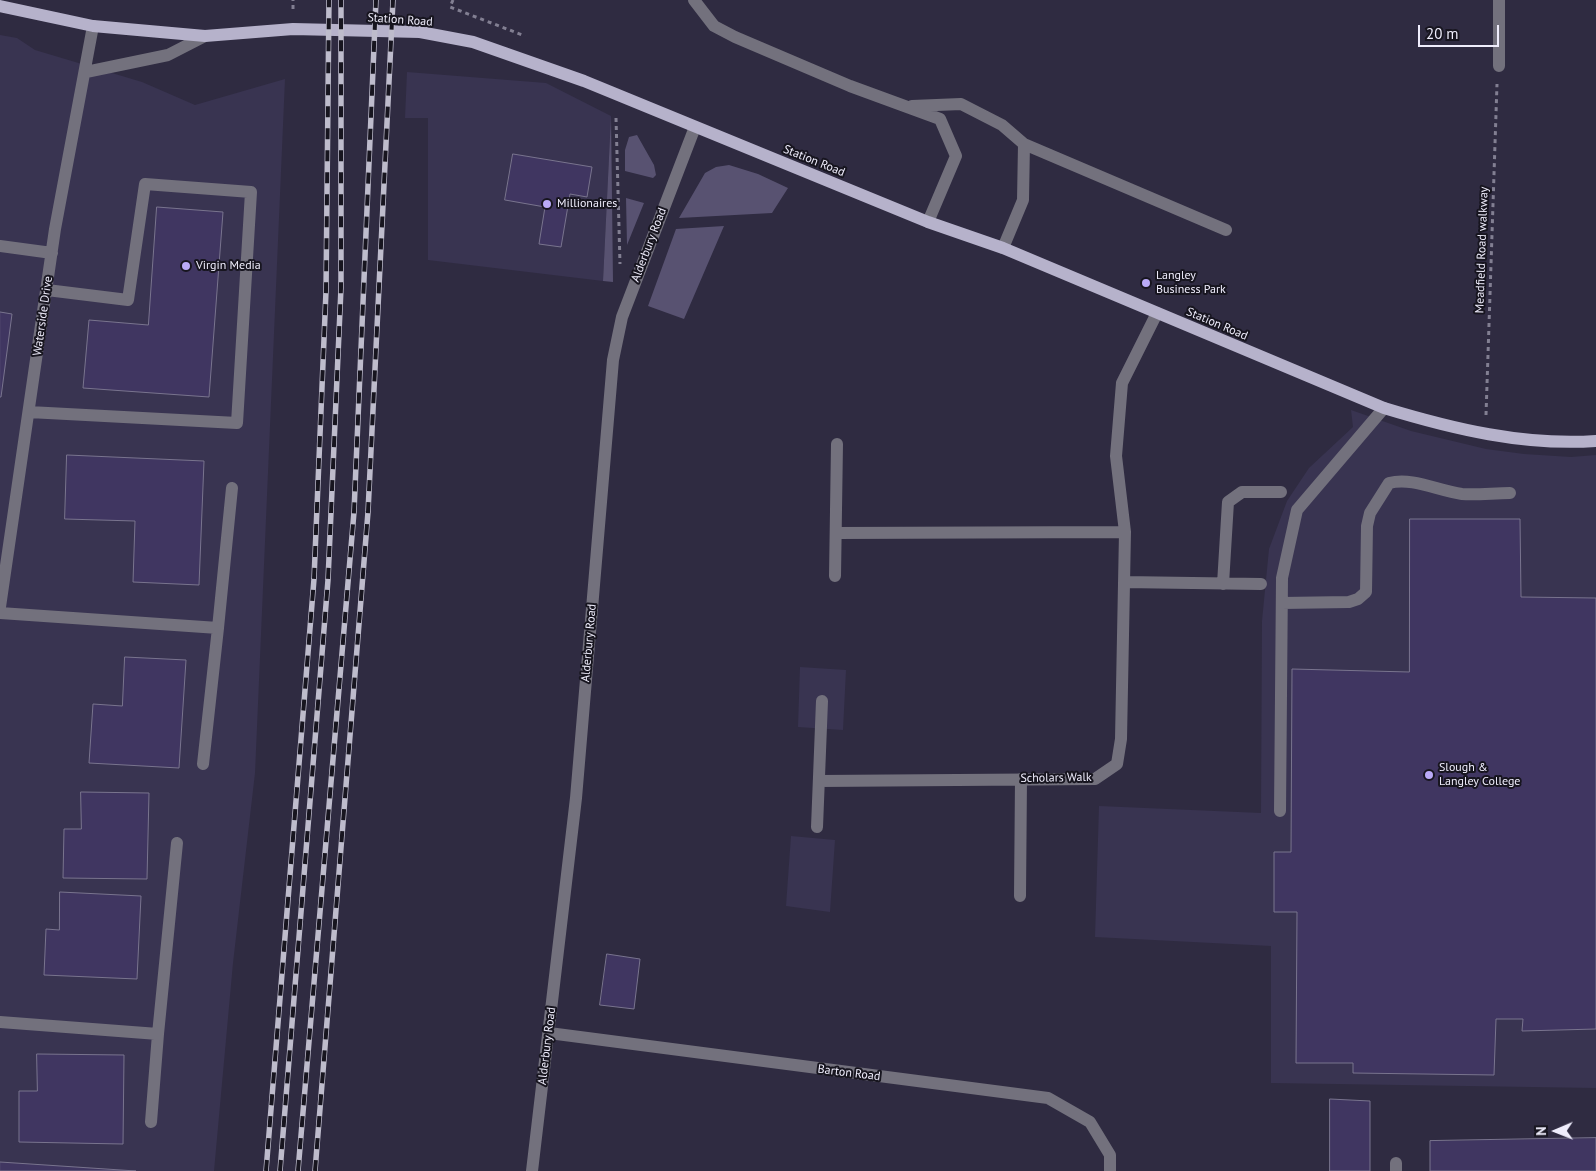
<!DOCTYPE html>
<html>
<head>
<meta charset="utf-8">
<style>
  body { margin:0 }
  #map { position:relative; width:1596px; height:1171px; overflow:hidden; background:#2f2b41; font-family:"PT Sans",sans-serif }
  canvas { display:block }
  .north { position:absolute; left:1531px; top:1106px; width:50px; height:50px; -webkit-text-stroke:4px #17151f; paint-order:stroke; rotate:269deg; font-size:14px; font-weight:700; line-height:20px; text-align:center; color:#efedfc }
  .north::after { content:''; display:block; margin:auto; width:18px; height:22px; background:#efedfc; clip-path:polygon(50% 0,100% 100%,50% 72%,0 100%) }
  .scale { position:absolute; left:1418px; top:25px; width:81px; height:22px; box-sizing:border-box; border:2px solid #efedfc; border-top:0; padding-left:6px; font-size:15px; line-height:18px; white-space:nowrap; color:#efedfc; -webkit-text-stroke:4px #17151f; paint-order:stroke }
</style>
</head>
<body>
<div id="map">
<canvas width="1596" height="1171"></canvas>
<div class="north">N</div>
<div class="scale">20 m</div>
</div>
<script>
const g = document.querySelector('canvas').getContext('2d');
g.lineJoin = 'round';
function fill(path, color) {
  g.fillStyle = color;
  g.fill(path, 'evenodd');
}
function strokePath(path, color, width, dash) {
  g.strokeStyle = color;
  g.lineWidth = width;
  g.lineCap = dash ? 'butt' : 'round';
  g.setLineDash(dash || []);
  g.stroke(path);
}
function drawText(font, color, halo, rows, align = 'center') {
  g.font = font + ' "PT Sans",sans-serif';
  g.lineWidth = 4;
  g.setLineDash([]);
  g.textBaseline = 'middle';
  g.strokeStyle = halo;
  g.fillStyle = color;
  for (const [text, x, y, turn = 0] of rows) {
    g.save();
    g.translate(x, y);
    g.rotate((+turn || 0) * Math.PI / 180);
    g.textAlign = isNaN(turn) ? turn : align;
    if (halo) g.strokeText(text, 0, 0);
    g.fillText(text, 0, 0);
    g.restore();
  }
}
const built = new Path2D(`
  M0,35l17,3 18,12 107,32 53,23 90,-26 -30,694 -22,190 -19,208h-214z
  M407,72l139,11 65,33 -8,165 -175,-21v-142h-23z
  M1351,410l60,21 75,18 38,5 47,3 25,-2v633l-325,-5v-137l-176,-9 4,-131 162,7 1,-192 7,-72 18,-48 22,-33 44,-41z
  M800,667l46,3 -3,60 -45,-3z
  M791,836l44,4 -5,72 -44,-6z`);
const green = new Path2D(`
  M611,116l2,166 -10,-1z
  M637,135l17,30 2,10 -3,3 -28,-7v-21l4,-13z
  M729,165l29,9 30,14 -16,25 -93,5 26,-45 11,-6z
  M626,198l18,5 -17,42z
  M724,226l-40,93 -36,-13 28,-77z`);
const building = new Path2D(`
  M513,154l79,13 -5,30 -17,-3 -9,53 -22,-3 6,-37 -40,-7z
  M157,207l66,5 -14,185 -126,-9 6,-68 59,5z
  M0,312l12,2 -11,83h-1z
  M67,455l137,6 -5,124 -66,-3 2,-61 -70,-2z
  M1410,519h110l1,78 75,1v431l-74,2 1,-12h-27l-2,56 -141,-2v-10h-57l1,-151h-23v-60h17l1,-183 117,3z
  M125,657l61,3 -7,108 -90,-5 4,-59 29,2z
  M81,792l68,1 -2,86 -84,-1 1,-49h17z
  M60,892l81,4 -4,83 -93,-4 2,-46 13,1z
  M607,954l33,5 -6,50 -34,-4z
  M37,1054l87,1 -1,89 -104,-2v-51h18z
  M1330,1099l40,2v70h-40z
  M1596,1138v33h-166v-30z
  M0,1162l136,9h-136z`);
const path = new Path2D(`
  M453,0l-3,7 75,29
  M293,9v-9
  M616,118l4,146
  M1486,415l11,-331`);
const minor = new Path2D(`
  M694,0l20,26 21,11 115,49 90,33 16,37 -28,66
  M1499,0v66
  M86,72l82,-17 37,-19
  M912,106l49,-2 41,21 22,19 -1,56 -20,48
  M1024,144l202,86
  M0,246l52,7
  M29,412l208,11 14,-231 -106,-8 -17,116 -81,-10
  M836,533l289,-1
  M835,576l2,-132
  M1124,582l137,2
  M1223,584l5,-82 14,-10h39
  M1282,603l67,-1 9,-3 8,-7 1,-66 3,-13 19,-30c24,-6 49,8 73,11 16,1 32,-1 48,-1
  M0,607l55,-378 38,-203
  M0,613l218,15 -15,136
  M218,628l14,-140
  M819,781l276,-2 22,-15 4,-25 4,-207 -9,-76 6,-73 35,-70
  M1280,811l2,-233 15,-68 87,-102
  M817,827l5,-126
  M1020,896l1,-117
  M0,1022l158,12 -7,88
  M549,1033l499,65 42,24 20,33v16
  M158,1034l19,-191
  M1396,1163v8
  M532,1171l44,-373 37,-438 9,-43 73,-190`);
const major = new Path2D(`
  M0,6l93,20 112,10 88,-7 127,3 53,10 111,39 344,141 75,26 381,160c69,21 140,38 212,33`);
const rail = new Path2D(`
  M266,1171l48,-592 12,-288 3,-291
  M280,1171l48,-591 13,-292v-288
  M298,1171l56,-659 22,-512
  M315,1171l53,-659 25,-512`);
const markers = [
  [547,204,5,"#baaaf7"],
  [186,266,5,"#baaaf7"],
  [1146,283,5,"#baaaf7"],
  [1429,775,5,"#baaaf7"]
];
const streetNames = [
  ["Station Road",400,20,4],
  ["Station Road",814,161,22],
  ["Alderbury Road",649,245,-69],
  ["Meadfield Road walkway",1482,250,-88],
  ["Waterside Drive",43,316,-82],
  ["Station Road",1217,324,23],
  ["Alderbury Road",589,643,-85],
  ["Scholars Walk",1056,778,-1],
  ["Alderbury Road",547,1046,-83],
  ["Barton Road",849,1073,7]
];
const poiNames = [
  ["Millionaires",557,204],
  ["Virgin Media",196,266],
  ["Langley",1156,276],
  ["Business Park",1156,290],
  ["Slough &",1439,768],
  ["Langley College",1439,782]
];
fill(built, '#393451');
fill(green, '#585271');
fill(building, '#403661');
strokePath(building, '#79748e', 1);
strokePath(path, '#827f92', 3, [4, 4]);
strokePath(minor, '#73717d', 12);
strokePath(major, '#b6b2cb', 12);
strokePath(rail, '#bebccc', 5.5);
strokePath(rail, '#17151f', 4, [11]);
for (const [x, y, r, color] of markers) {
  const dot = new Path2D();
  dot.arc(x, y, r, 0, 2 * Math.PI);
  g.fillStyle = color;
  g.fill(dot);
  strokePath(dot, '#17151f', 2);
}
drawText('12px', '#efedfc', '#17151f', streetNames);
drawText('12px', '#efedfc', '#17151f', poiNames, 'left');
</script>
</body>
</html>
